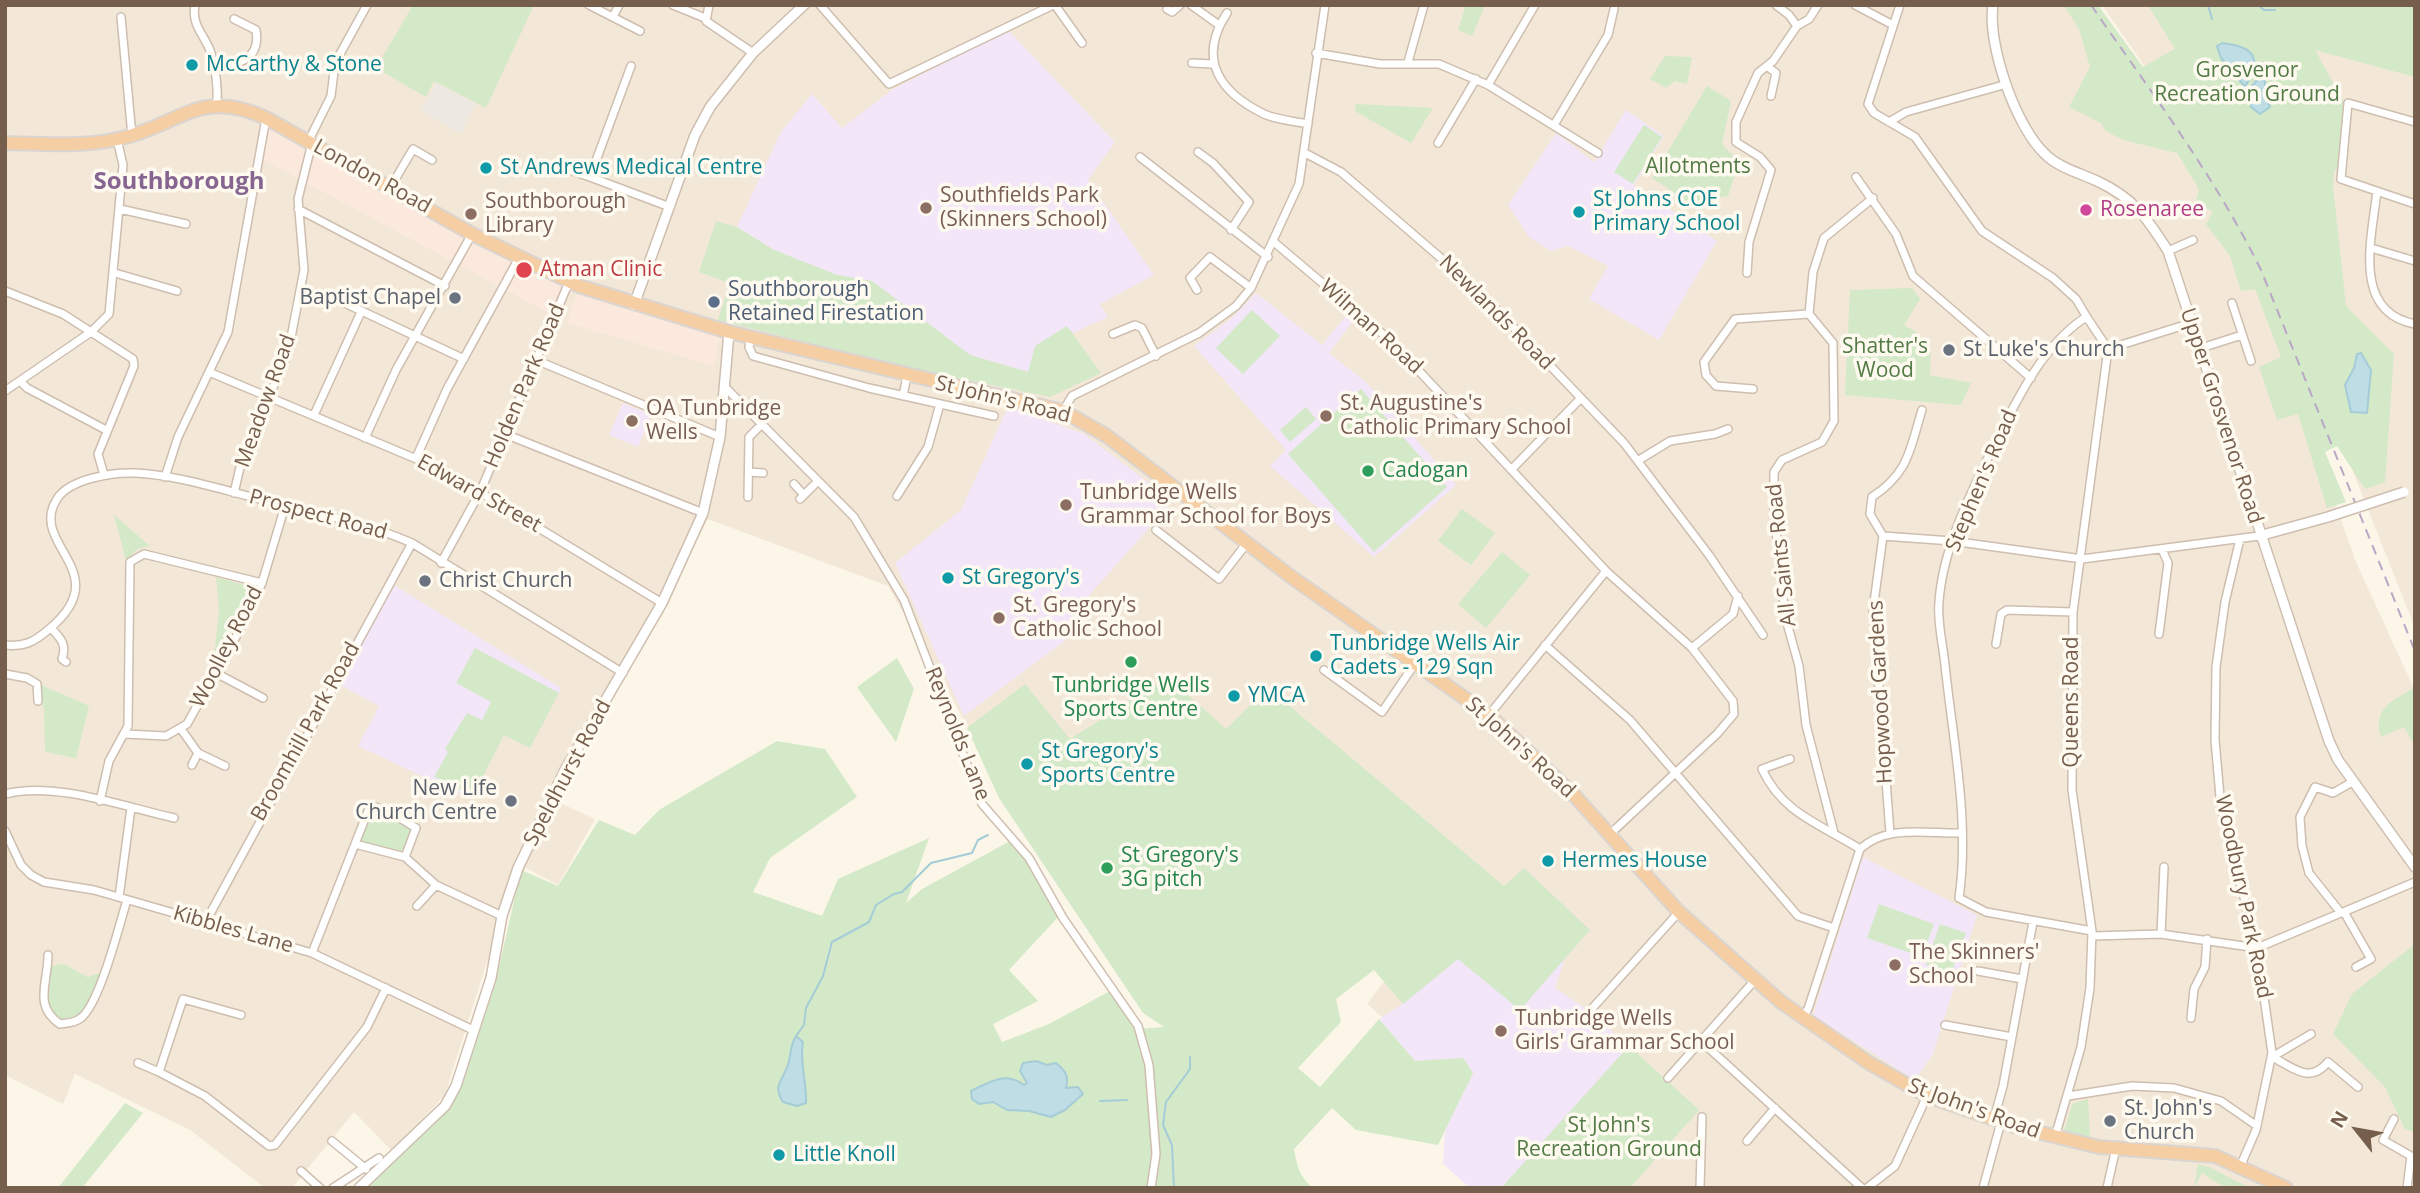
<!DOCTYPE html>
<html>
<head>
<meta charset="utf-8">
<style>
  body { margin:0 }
  #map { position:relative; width:2420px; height:1193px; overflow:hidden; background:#fcf6e9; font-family:"Open Sans",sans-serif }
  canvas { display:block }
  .frame { position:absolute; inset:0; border:7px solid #765e4d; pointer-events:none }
  .north { position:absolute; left:2322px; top:1095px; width:70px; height:70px; -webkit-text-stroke:5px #fefaf0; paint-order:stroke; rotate:301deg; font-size:19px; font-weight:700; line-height:28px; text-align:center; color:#765e4d }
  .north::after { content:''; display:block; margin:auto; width:24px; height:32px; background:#765e4d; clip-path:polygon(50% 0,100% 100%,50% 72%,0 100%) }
</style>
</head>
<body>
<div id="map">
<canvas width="2420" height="1193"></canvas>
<div class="frame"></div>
<div class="north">N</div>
</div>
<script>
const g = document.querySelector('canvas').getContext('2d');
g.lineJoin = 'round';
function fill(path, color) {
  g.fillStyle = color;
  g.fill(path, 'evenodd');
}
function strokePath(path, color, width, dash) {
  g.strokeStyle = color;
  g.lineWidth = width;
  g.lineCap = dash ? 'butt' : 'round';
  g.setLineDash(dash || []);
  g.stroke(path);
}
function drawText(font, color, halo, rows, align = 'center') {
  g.font = font + ' "Open Sans",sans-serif';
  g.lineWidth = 7;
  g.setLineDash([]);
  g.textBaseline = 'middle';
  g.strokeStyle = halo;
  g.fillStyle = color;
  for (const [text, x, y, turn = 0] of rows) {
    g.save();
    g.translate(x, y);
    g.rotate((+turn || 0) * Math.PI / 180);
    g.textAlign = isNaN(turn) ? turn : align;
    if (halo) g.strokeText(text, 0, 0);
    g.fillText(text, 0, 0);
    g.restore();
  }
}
const residential = new Path2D(`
  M5,5h2073l163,241 45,117 70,199 59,129v497h-898l7,-48 -157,-136 93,-123 -440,-62 -132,-233 -180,-67 -152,282 39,18 -37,66 -32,-17 -25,49 -56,178 -53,56 -38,-39 -62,76h-27l-75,-58 -115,-56 -12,30 -58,-29z
  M2102,5h313v623l-101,-255 -79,-177z`);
const commercial = new Path2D(`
  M268,127l296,158 -17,27 -285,-153z
  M577,292l143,45 -6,29 -147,-43z`);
const industrial = new Path2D(`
  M436,83l40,21 -15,30 -40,-23z`);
const education = new Path2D(`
  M1009,31l106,111 -27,38 66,95 -54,29 8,13 -35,16 -6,-7 -39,46 -58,-17 -98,-74 -35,-6 -63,-25 -37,-23 44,-95 31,-38 30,34 51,-39z
  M1626,110l38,26 -30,49 83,56 -58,99 -70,-41 19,-33 -40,-20 -17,5 -22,-14 -21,-32 48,-72 38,29z
  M1256,293l66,52 27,-33 7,5 -27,36 37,29 90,103 -82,72 -104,-91 16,-16 -92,-104 38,-28z
  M623,403l28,12 -13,32 -29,-12z
  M1008,407l76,27 89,67 -87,98 -16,38 -106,79 -69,-153 66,-53z
  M394,585l167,103 -31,60 -26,-13 -33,64 -113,-53 21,-40 -41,-22z
  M1863,857l114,58 -44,139 -18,26 -102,-65z
  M1524,868l66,62 -25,29 -10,29 33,22 41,36 -128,142h-31l-27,-24 2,-33 28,-58 -10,-15 -48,3 -36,-42 24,-15 55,-45z`);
const green = new Path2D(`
  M413,5h121l-48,103 -52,-27 -8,16 -50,-29z
  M1466,5h19l-13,31 -14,-6z
  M2064,5h34l45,62 32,-18 -27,-44h267v72l-100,-27 30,54 -6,62 -5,5 -1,15 13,120 48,48 -9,128 -20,7 -28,-43 -12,6 21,50 -19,6 -29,-94 -21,6 -18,-53 22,-10 -26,-68 -14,2 -11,-35 -24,-32 7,-12 -17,-11 3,-12 -22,-36 -54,-13 -17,-9 -5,-8 -32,-16 21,-40 -11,-38z
  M1665,56l27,1 -5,27 -12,-3 -9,7 -16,-9z
  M1707,86l24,15 -9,43 17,18 -11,34 -39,6 -37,-24z
  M1356,104l77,4 -22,35 -56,-32z
  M1644,125l18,12 -29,47 -19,-12z
  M716,221l21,6 37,23 63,25 35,6 98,74 58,17 7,-26 32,-20 34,47 -51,24 -141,-29 -191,-48 10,-31 -2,-7 -27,-10z
  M1912,288l8,11 -16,26 14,8 13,16 -1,26 41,8 -10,22 -116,-10 5,-105z
  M1252,310l28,26 -37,38 -27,-26z
  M1361,389l86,98 -73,65 -86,-98z
  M1306,407l10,12 -26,23 -10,-12z
  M1462,509l33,24 -24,32 -33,-24z
  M114,515l36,31 -13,3 -11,11z
  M1502,552l28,23 -44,53 -28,-24z
  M216,577l29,8 5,12 -33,61 -3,-2 5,-46z
  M475,648l84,45 -29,55 -26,-13 -31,61 -39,-19 14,-25 -3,-3 22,-36 15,7 9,-18 -35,-19z
  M897,658l17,31 -18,53 -39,-55z
  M1168,677l58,52 42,-41 236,198 20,-18 66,62 -70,80 -62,-51 -55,45 -29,-34 -38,29 5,23 -43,46 22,19 59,-68 36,42 48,-3 10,15 -35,72 -82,-15 -24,-22 -38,41c3,17 5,27 19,39h-946l82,-80 12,-19 34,-104 26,-115 37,16 41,-66 36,15 24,-25 118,-69 48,8 32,48 -87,61 -17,34 69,24 16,-37 91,-41 -23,65 16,-14 90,-49 15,18 33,57 -51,55 29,31 -45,23 9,18 47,-18 61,-33 27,38 27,-2 -21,-14 -144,-215 -32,-70 58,-44 45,55z
  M39,684l50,22 -13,52 -31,-6 -1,-45 -6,-6z
  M2415,687v59l-11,-19 -23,10c-9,-29 13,-37 34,-50z
  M375,807l41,21 -11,29 -50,-13 13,-33z
  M1879,904l55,20 -12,33 -55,-19z
  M1940,924l26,9 -15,41 -25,-9z
  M2415,944v189l-10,-4 -20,-42 -52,-53 19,-40z
  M59,964l7,1 21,12 17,-5 -24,47 -20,5 -10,-6 -5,-29 3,-21z
  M1629,1046l70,64 -69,78h-129z
  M2088,1099l2,38 -26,-5 8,-28z
  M125,1103l18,10 -61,75h-24z
  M2198,1164l11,3 41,21 -26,-1 -22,-14 -8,15z`);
const water = new Path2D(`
  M2222,43c34,4 40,15 23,44l-24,-29 -4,-12z
  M2261,75l4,2v20l5,10 -10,7 -9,-7 1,-21z
  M2361,353l10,17 -4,43 -16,-1 -6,-27 9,-17 3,-14z
  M796,1036l7,6c-4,20 4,40 3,61l-9,3 -14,-4c-10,-16 -2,-19 4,-35 5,-11 2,-20 9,-31z
  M1036,1061l11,4 9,-2c10,8 13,13 10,25l12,-1 5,7 -18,16 -14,7 -22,-6 -22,-1 -14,-8 -14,2 -7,-5 -1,-8c19,-9 34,-20 53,-6l3,-2 -7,-12 3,-8z`);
const stream = new Path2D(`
  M2208,5l4,14
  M2258,5l6,5h11
  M796,1036l8,-11 2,-17 17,-32 9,-34 37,-20 7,-17 18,-11 8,-2 29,-29 41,-10 6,-13 10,-5
  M1100,1101l27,-1
  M1174,1188l-2,-43 -9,-20 3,-23 24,-33v-12`);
const minor = new Path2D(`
  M195,5c-4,21 10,30 16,48 5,17 7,34 6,52
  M589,5l51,26
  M673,5l32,13
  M709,5l-3,16 47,32
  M820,5l69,79 164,-79
  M1055,5l27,38
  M1191,5l28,20
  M1776,5l13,10 8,11
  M1855,5l38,20
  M1900,5l-32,99 6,9 41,24 67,94 71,47 23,21 12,20
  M1167,9l5,3 8,-7
  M1227,13c-30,46 -8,79 37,101 13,6 30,7 44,10
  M121,17l11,119
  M613,17l6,-12
  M1316,53l64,11h59l49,21 110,68
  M1408,62l16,-57
  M1192,63l20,1
  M631,66l-41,111 80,30
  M1768,67l8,6 -5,23
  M215,70c24,-7 46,-10 41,-40l-22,-11
  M1488,85l47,-80
  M1889,122l17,-10 101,-28
  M2415,122l-67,-19 -7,76 74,25
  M1554,125l54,-90 6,-26
  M308,142l23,-46 4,-33 32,-58
  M1438,143l38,-64
  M1198,152l15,11 36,39 -18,28
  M1305,153l36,19 101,87 53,49 129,135 85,112 54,80
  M1140,157l128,100
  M566,169l24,8
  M1856,177l40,57 17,42 118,102
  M390,188l23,-39 19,11
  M2377,191c-5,46 -26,121 38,133
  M120,209l66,15
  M298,209l147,77
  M1275,243l116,98 215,230 86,77 41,53 1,13 -17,20 -108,101
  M2371,248l44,13
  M2168,251l25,-11
  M115,273l62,18
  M1747,273l2,-31 22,-72 -11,-13 -24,-15v-20l22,-49 15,-12 24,-35 12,-7 9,-14
  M1197,290l-7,-12 20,-21 41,31
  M5,291l58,23 70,45 1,7 -36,88 6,21
  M334,298l130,61
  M2232,303l19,58
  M1809,314l24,29 1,78 -12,21 -40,18 -8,12v39l11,105 14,50 7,59 28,108
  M1809,314l4,-42 11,-34 49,-40
  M1113,334l22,-9 7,3 14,28
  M750,337l-1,10 4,9 116,32 125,28
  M2201,348l41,-13
  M536,360l184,77
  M209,372l236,99 217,132
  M20,381l7,7 79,42
  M724,386l130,131 50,83 78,204 47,54 34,60 75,108 11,39 7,89 -5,34
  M1753,389l-37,-3 -10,-11 -2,-13 31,-43 74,-5
  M5,391l86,-59 18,-18 14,-149 -6,-26
  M903,396l4,-20
  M1063,411l9,-15 127,-63 37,-27 15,-18 48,-104 26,-179
  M314,415l47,-103
  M505,434l198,79
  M365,438l31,-68 76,-136
  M416,458l31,-69 72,-131
  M1639,460l31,-19 45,-7 13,-5
  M1512,469l69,-71
  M749,472l14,1
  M165,477l13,-40 50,-105 38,-214
  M794,484l10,11
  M234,493l8,-34 46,-106 16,-83 -6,-71 14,-56
  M897,496l31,-49 12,-43
  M748,497l1,-60 13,-13
  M800,499l18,-18
  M1156,530l63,49 28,-36
  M1883,536l-13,-22 2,-17c37,-24 38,-48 50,-87
  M2240,539l-15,63 -9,65 -1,73 6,68 36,140 15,105 -16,77 -16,37
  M441,563l40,-73 88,-208
  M51,628c10,11 16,16 11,31l4,3
  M2159,634l9,-71 -6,-14
  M1996,644l5,-30 6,-4 66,2
  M5,645c19,2 29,-3 43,-15 71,-58 -21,-85 9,-131 12,-20 56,-27 78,-26 43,2 87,17 129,27 50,13 100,22 148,43l211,130
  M1545,645l85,75 168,196 36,12
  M1692,648l41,-34 5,-18
  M1324,670l58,42 34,-50
  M216,673l47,25
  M5,674l22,4 10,6 1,17
  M1489,715l117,-144
  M181,729l17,24 27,13
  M125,734l41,2 21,-12 51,-91 24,-50 23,-77
  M1790,759l-28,10c20,44 58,55 98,80
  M192,765l6,-12
  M5,794c50,-13 120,13 169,24
  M100,801l9,-40 19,-35 2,-164 14,-8 118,29
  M5,831l16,34 10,10 13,7 50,8 218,63 161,77
  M1890,833l-17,-223 10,-74 69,5 130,18 177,-23
  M355,844l13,-33 7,-4 17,6 24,15 -11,29
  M119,897l12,-89
  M417,906l19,-21
  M2344,912l27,47 -15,8
  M2341,913l-32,-40 -7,-27 -2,-29 15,-30 18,6 21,-12
  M205,923l207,-380
  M2092,931l-106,-19 -27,-14c11,-76 -6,-157 -14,-233 -2,-20 -8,-43 -6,-63 4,-58 36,-117 61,-169 21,-41 44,-87 83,-114h5l20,30
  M2161,934l3,-67
  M2093,936l68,-2 96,14 158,-66
  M312,953l43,-109 50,13 31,28 66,31
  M48,955c0,28 -15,51 12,69 7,-1 15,-1 21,-6 19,-15 38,-92 46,-118
  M1978,971l44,8
  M1588,1013l91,-101
  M241,1015l-58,-16 -24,73 46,24 64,50 6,-1 92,-118 19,-39
  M1803,1017l5,-8 52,-160c27,-25 68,-15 102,-16
  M2191,1018l3,-29 11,-22 2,-28
  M1945,1025l67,12
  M1701,1041l161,147
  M2272,1057c21,10 37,28 56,5l30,25
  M2272,1057l39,-23
  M138,1063l21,9
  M1668,1078l87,-98
  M2068,1096l64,-10 42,2 47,13 36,25
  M1994,1119l9,-33 30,-164
  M2394,1119l-11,21 28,16 -4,32
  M2055,1137l26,-90 9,-59 2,-57 -20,-141 1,-178 35,-263 83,-26
  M332,1141l34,28
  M1747,1141l28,-33
  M301,1171l19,17
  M333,1188l46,-30
  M1700,1188l2,-71
  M1867,1188l28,-22 32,-70
  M1983,1188l18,-66
  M2107,1188l9,-40`);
const tertiary = new Path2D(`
  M1993,5c-6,40 23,122 52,149 14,14 35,19 52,27 37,17 50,37 71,70l161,490 9,19 77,107
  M634,305l61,-170 15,-28 43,-54 51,-48
  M2259,536l69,-19
  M359,1188l86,-82 11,-20 35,-108 11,-62 16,-48 47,-98 97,-167 41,-90 17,-76 9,-105`);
const trunk = new Path2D(`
  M5,143c38,1 76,4 113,-4 61,-13 80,-52 148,-21l206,116 107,52 150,46 334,79 44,25 187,143 195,136 85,80 105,117 102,90 88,61 58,33 90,31 82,20 116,9 71,32`);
const rail = new Path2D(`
  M2091,5c60,87 123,170 170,265l154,381`);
const tertiaryBridge = new Path2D(`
  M2328,517l76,-25`);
const markers = [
  [192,65,7,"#0f9aa8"],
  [486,168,7,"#0f9aa8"],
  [926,208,7,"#8d6e63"],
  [2086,210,7,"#d1479c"],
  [1579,212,7,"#0f9aa8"],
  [471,214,7,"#8d6e63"],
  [524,270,9,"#e0444e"],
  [455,298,7,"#6b7280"],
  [714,302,7,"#5c6f8a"],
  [1949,350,7,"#6b7280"],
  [1326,416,7,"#8d6e63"],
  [632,421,7,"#8d6e63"],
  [1368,471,7,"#2e9e5b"],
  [1066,505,7,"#8d6e63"],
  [948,578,7,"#0f9aa8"],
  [425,581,7,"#6b7280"],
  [999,618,7,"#8d6e63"],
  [1316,656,7,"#0f9aa8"],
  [1131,662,7,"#2e9e5b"],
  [1234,696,7,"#0f9aa8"],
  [1027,764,7,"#0f9aa8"],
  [511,801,7,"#6b7280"],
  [1548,861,7,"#0f9aa8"],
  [1107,868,7,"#2e9e5b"],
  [1895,965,7,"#8d6e63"],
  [1501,1031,7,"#8d6e63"],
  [2110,1121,7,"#6b7280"],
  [779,1155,7,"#0f9aa8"]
];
const cultureNames = [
  ["McCarthy & Stone",206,65],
  ["St Andrews Medical Centre",500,168],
  ["St Johns COE",1593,200],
  ["Primary School",1593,224],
  ["St Gregory's",962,578],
  ["Tunbridge Wells Air",1330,644],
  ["Cadets - 129 Sqn",1330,668],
  ["YMCA",1248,696],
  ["St Gregory's",1041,752],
  ["Sports Centre",1041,776],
  ["Hermes House",1562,861],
  ["Little Knoll",793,1155]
];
const parkNames = [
  ["Grosvenor",2247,71],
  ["Recreation Ground",2247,95],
  ["Allotments",1698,167],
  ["Shatter's",1885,347],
  ["Wood",1885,371],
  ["St John's",1609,1126],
  ["Recreation Ground",1609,1150]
];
const streetNames = [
  ["London Road",372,177,29],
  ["Newlands Road",1496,313,45],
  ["Wilman Road",1371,327,42],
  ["Holden Park Road",525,386,-67],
  ["St John's Road",1003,400,14],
  ["Meadow Road",266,401,-70],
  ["Upper Grosvenor Road",2221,416,72],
  ["Stephen's Road",1982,481,-67],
  ["Edward Street",479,494,29],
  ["Prospect Road",318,515,15],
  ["All Saints Road",1782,555,-96],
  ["Woolley Road",227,647,-63],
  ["Hopwood Gardens",1881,692,-93],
  ["Queens Road",2072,702,-90],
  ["Broomhill Park Road",306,732,-61],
  ["Reynolds Lane",957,734,68],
  ["St John's Road",1520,748,42],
  ["Speldhurst Road",568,773,-62],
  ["Woodbury Park Road",2243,897,78],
  ["Kibbles Lane",233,930,16],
  ["St John's Road",1974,1109,20]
];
const educationNames = [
  ["Southfields Park",940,196],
  ["(Skinners School)",940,220],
  ["Southborough",485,202],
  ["Library",485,226],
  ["St. Augustine's",1340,404],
  ["Catholic Primary School",1340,428],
  ["OA Tunbridge",646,409],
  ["Wells",646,433],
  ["Tunbridge Wells",1080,493],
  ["Grammar School for Boys",1080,517],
  ["St. Gregory's",1013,606],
  ["Catholic School",1013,630],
  ["The Skinners'",1909,953],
  ["School",1909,977],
  ["Tunbridge Wells",1515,1019],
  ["Girls' Grammar School",1515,1043]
];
const hotelNames = [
  ["Rosenaree",2100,210]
];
const healthNames = [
  ["Atman Clinic",540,270]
];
const serviceNames = [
  ["Southborough",728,290],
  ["Retained Firestation",728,314]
];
const worshipNames = [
  ["Baptist Chapel",441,298,"right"],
  ["St Luke's Church",1963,350],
  ["Christ Church",439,581],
  ["New Life",497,789,"right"],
  ["Church Centre",497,813,"right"],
  ["St. John's",2124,1109],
  ["Church",2124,1133]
];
const leisureNames = [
  ["Cadogan",1382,471],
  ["Tunbridge Wells",1131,686,"center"],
  ["Sports Centre",1131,710,"center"],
  ["St Gregory's",1121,856],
  ["3G pitch",1121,880]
];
const quarterNames = [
  ["Southborough",179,182]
];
fill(residential, '#f3e8d8');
fill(commercial, '#fbe9de');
fill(industrial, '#ede8e2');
fill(education, '#f3e6f8');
fill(green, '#d3e9c8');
fill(water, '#bedde5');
strokePath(water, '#a5ccd7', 2);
strokePath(stream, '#a5ccd7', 2);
strokePath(minor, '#cebeaf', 10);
strokePath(tertiary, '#cebeaf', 12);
strokePath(trunk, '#dbd5d1', 16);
strokePath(minor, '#fff', 7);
strokePath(tertiary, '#fff', 9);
strokePath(trunk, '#f5cea4', 12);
strokePath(rail, '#baa7c6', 2, [10, 7]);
strokePath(tertiaryBridge, '#cebeaf', 12, []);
strokePath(tertiaryBridge, '#fff', 9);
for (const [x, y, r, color] of markers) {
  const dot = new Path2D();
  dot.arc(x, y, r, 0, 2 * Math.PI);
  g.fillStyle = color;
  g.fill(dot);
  strokePath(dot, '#fefaf0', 2.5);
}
drawText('21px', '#0d838f', '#fefaf0', cultureNames, 'left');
drawText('21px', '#527b46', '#fefaf0', parkNames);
drawText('21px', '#765e4d', '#fefaf0', streetNames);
drawText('21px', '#785e54', '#fefaf0', educationNames, 'left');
drawText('21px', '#b23c85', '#fefaf0', hotelNames, 'left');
drawText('21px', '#be3a42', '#fefaf0', healthNames, 'left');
drawText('21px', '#4e5e75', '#fefaf0', serviceNames, 'left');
drawText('21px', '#5b616d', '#fefaf0', worshipNames, 'left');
drawText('21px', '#27864d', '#fefaf0', leisureNames, 'left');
drawText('bold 24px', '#866691', '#fefaf0', quarterNames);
</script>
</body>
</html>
